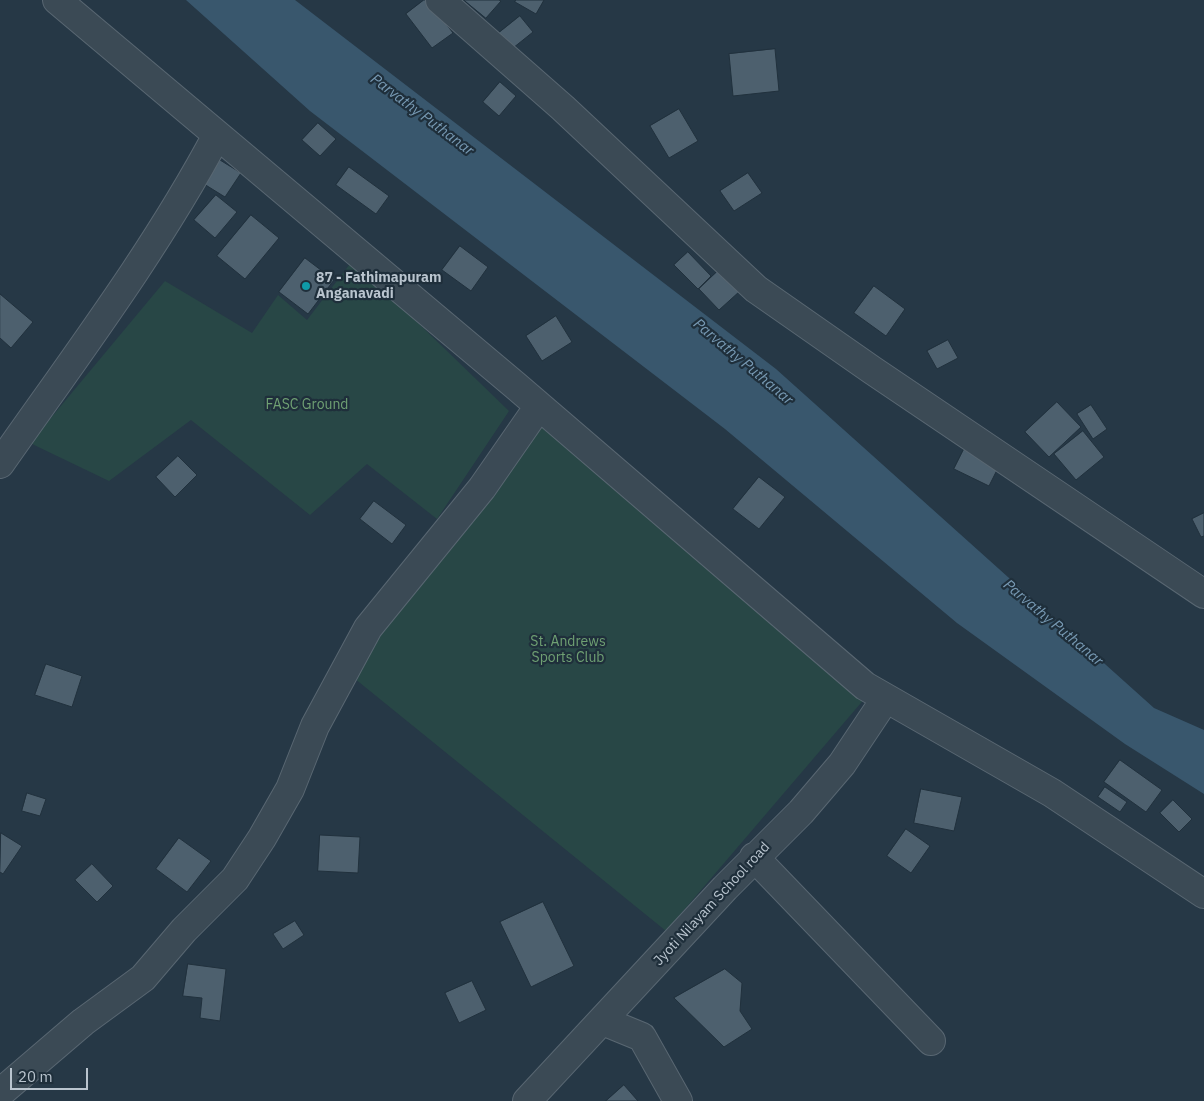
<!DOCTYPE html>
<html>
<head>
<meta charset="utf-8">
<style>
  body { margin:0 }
  #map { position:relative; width:1204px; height:1101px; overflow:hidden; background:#263846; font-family:"IBM Plex Sans",sans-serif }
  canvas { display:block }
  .scale { position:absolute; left:10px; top:1068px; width:78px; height:22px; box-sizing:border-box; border:2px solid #b9c4ce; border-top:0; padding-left:6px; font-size:15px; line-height:18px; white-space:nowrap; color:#b9c4ce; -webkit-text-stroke:4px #1f2f3b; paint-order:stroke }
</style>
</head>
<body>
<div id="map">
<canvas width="1204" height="1101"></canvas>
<div class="scale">20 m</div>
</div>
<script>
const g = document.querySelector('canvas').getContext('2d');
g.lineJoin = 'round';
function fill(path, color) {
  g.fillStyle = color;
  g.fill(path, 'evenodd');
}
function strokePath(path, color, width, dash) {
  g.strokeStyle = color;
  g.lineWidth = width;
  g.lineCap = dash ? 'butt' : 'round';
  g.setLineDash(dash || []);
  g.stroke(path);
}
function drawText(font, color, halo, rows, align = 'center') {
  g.font = font + ' "IBM Plex Sans",sans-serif';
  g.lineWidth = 4.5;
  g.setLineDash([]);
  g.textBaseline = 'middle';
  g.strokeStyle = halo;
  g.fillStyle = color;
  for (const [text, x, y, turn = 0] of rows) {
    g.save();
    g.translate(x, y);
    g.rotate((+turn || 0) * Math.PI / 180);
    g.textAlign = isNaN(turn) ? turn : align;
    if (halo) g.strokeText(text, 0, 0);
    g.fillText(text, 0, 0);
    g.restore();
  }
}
const green = new Path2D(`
  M353,260l156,151 -72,108 -70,-55 -57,51 -119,-95 -82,61 -79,-38 135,-162 87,52 26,-38 29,25z
  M543,424l323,273 -200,234 -317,-257z`);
const water = new Path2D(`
  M186,0h109l481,369 378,339 50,22v64l-79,-50 -168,-121 -232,-194 -415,-318z`);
const building = new Path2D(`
  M424,0h4l25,33 -21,15 -26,-34z
  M464,0h35l2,1 -15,17z
  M516,0h28l-8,14 -21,-12z
  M520,16l13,16 -25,20 -13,-16z
  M775,49l4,42 -46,5 -4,-42z
  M500,82l16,14 -17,20 -16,-14z
  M679,109l19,32 -29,17 -19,-32z
  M318,123l18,16 -16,17 -18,-16z
  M220,160l21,13 -16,24 -21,-13z
  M349,167l40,29 -13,18 -40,-29z
  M748,173l14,20 -28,18 -14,-20z
  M216,195l21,17 -22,26 -21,-18z
  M251,215l28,23 -34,41 -28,-23z
  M460,246l28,21 -17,24 -29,-21z
  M688,252l23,24 -13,13 -24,-24z
  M305,258l29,22 -26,34 -29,-22z
  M720,269l20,22 -21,19 -20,-21z
  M874,286l31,23 -19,27 -32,-23z
  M0,294l33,28 -22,26 -11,-10z
  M556,316l16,26 -30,19 -16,-25z
  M948,340l10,18 -21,11 -10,-18z
  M1057,402l24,25 -32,30 -24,-25z
  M1091,405l16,24 -14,10 -16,-25z
  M1083,431l21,26 -28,23 -22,-26z
  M964,449l35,17 -10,20 -35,-17z
  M178,456l19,19 -22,22 -19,-20z
  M759,477l26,20 -26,32 -26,-20z
  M374,501l32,24 -14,19 -32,-25z
  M1204,513v23l-3,1 -9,-18z
  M46,664l36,12 -10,31 -37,-12z
  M1120,760l42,30 -16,22 -42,-30z
  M1105,787l22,15 -7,10 -22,-15z
  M921,789l41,8 -8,34 -40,-8z
  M27,793l19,6 -6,17 -18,-5z
  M1173,800l19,19 -13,13 -19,-19z
  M906,829l24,17 -19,27 -24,-17z
  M1,833l21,13 -19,28 -3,-2z
  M320,835l40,2 -2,36 -40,-2z
  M179,838l32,23 -24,31 -31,-23z
  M92,864l21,22 -16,16 -22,-22z
  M543,902l31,64 -43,21 -31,-65z
  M295,921l9,14 -21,14 -10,-15z
  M188,964l38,5 -6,52 -20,-3 2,-20 -19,-2z
  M725,969l17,14 -2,28 12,18 -28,18 -50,-49z
  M472,981l14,29 -27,13 -14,-30z
  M624,1085l14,16h-32z`);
const minor = new Path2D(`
  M57,0l459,386 349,300 187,107 152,101
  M440,0l123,108 193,181 116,81 332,224
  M0,464c75,-107 156,-214 217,-329
  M754,857l177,184
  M603,1021l39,16 36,64
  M0,1093l83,-71 60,-44 41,-48 51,-51 27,-41 28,-49 25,-63 53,-98 114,-140 57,-82
  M527,1101l198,-213 76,-76 41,-48 44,-66`);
const markers = [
  [306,286,5,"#0f9aa8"]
];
const poiNames = [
  ["87 - Fathimapuram",316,278],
  ["Anganavadi",316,294]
];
const parkNames = [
  ["FASC Ground",307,405],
  ["St. Andrews",568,642],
  ["Sports Club",568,658]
];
const streetNames = [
  ["Jyoti Nilayam School road",712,904,-47]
];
const waterNames = [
  ["Parvathy Puthanar",422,115,37],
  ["Parvathy Puthanar",743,362,40],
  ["Parvathy Puthanar",1053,623,40]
];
fill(green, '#284746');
fill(water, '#39576d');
fill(building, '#4d606e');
strokePath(building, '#21313d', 1);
strokePath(minor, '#596772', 30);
strokePath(minor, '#3b4a55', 28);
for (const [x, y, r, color] of markers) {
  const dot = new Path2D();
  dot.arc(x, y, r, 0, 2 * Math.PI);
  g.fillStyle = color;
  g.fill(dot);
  strokePath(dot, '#1f2f3b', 2);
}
drawText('bold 14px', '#b9c4ce', '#1f2f3b', poiNames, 'left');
drawText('14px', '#6fa073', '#1f2f3b', parkNames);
drawText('14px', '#b9c4ce', '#1f2f3b', streetNames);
drawText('italic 15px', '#7799b3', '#1f2f3b', waterNames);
</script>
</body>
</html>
